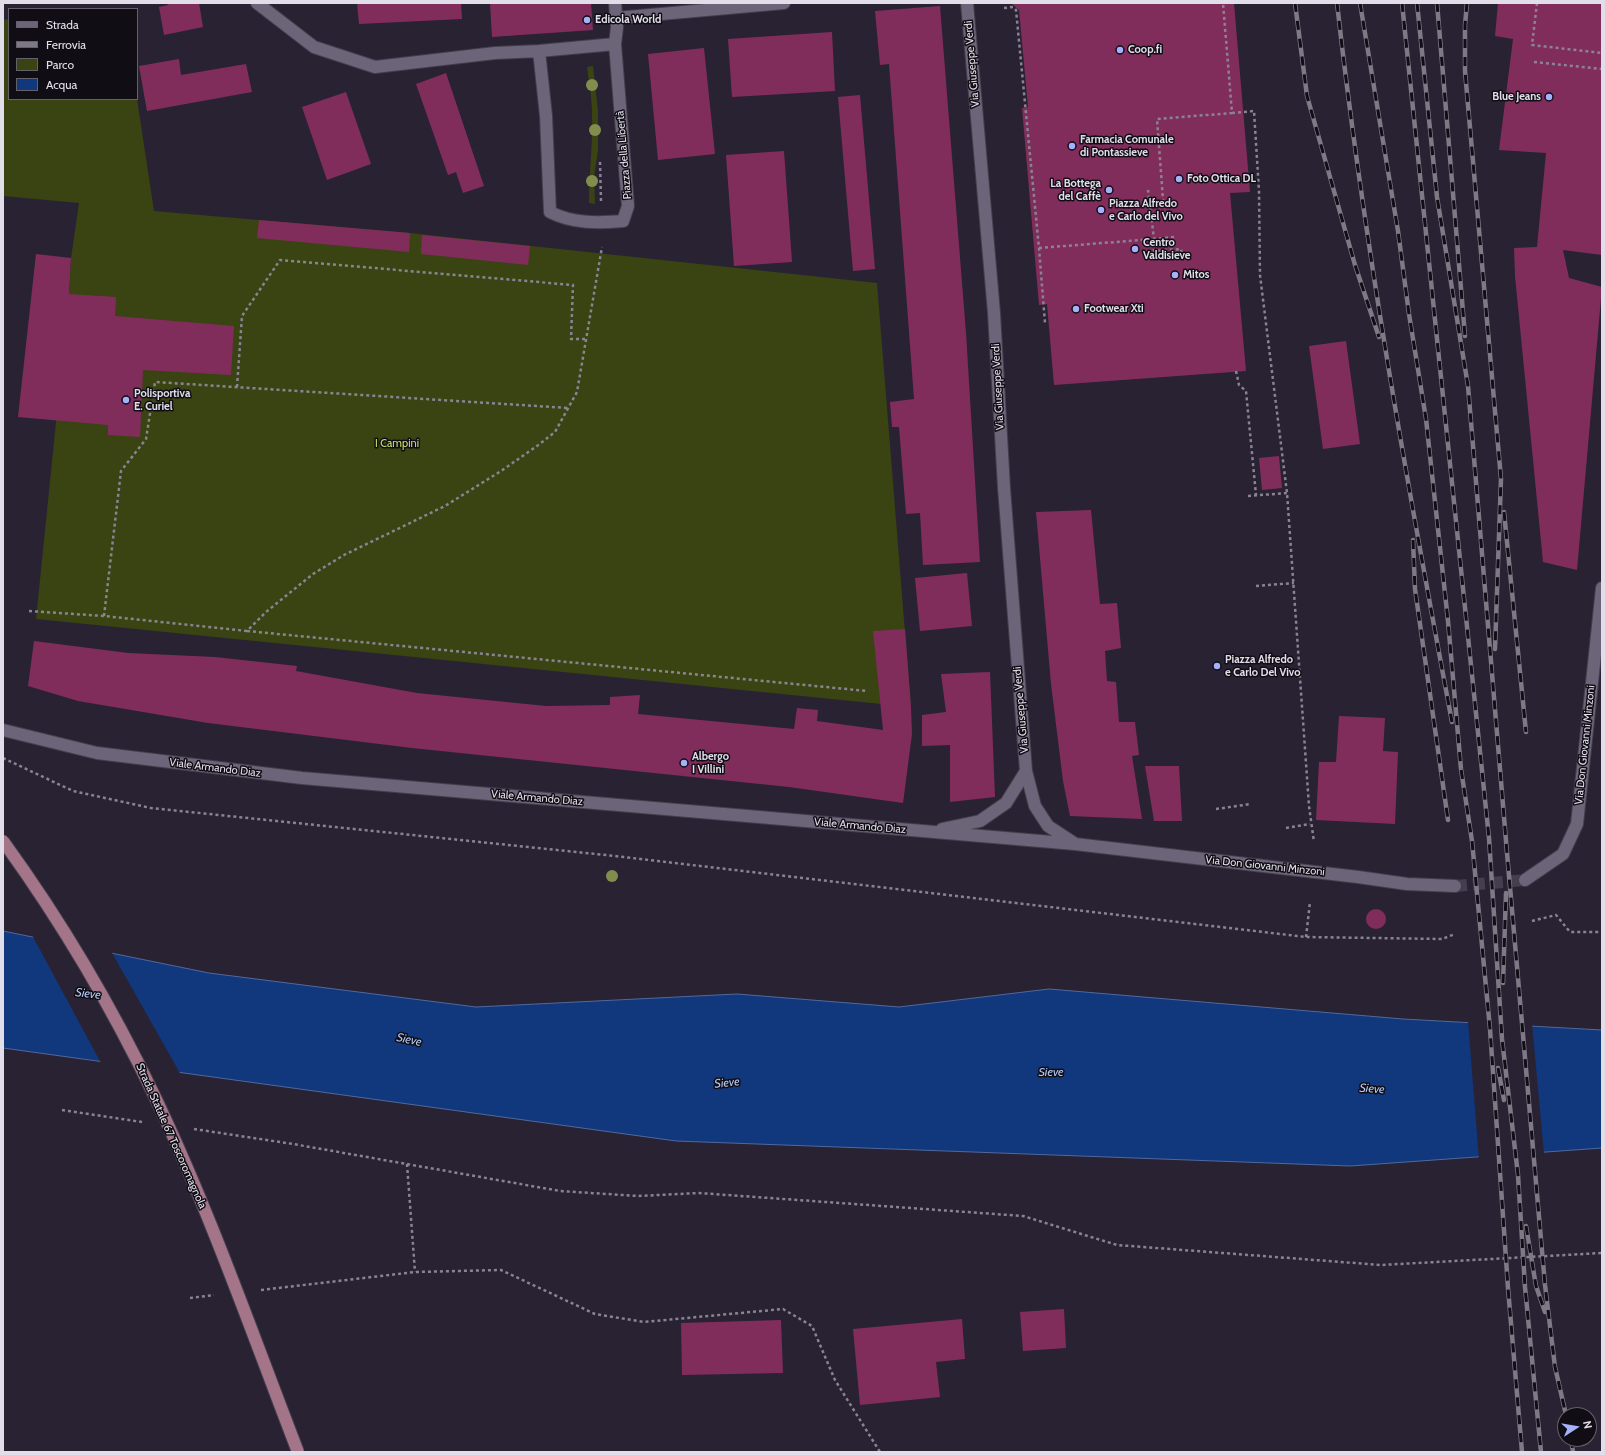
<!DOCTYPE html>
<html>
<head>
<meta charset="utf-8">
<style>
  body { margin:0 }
  #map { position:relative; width:1605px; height:1455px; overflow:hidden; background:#292233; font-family:Cabin,sans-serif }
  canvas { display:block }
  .frame { position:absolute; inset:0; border:4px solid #e2dee9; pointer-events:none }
  .legend { position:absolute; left:8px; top:8px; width:130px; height:92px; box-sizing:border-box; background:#100d15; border:1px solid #64616a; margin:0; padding:5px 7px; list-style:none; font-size:12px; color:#e2dee9 }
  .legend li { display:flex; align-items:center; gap:8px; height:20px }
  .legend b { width:20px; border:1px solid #64616a }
  .north { position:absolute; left:1557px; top:1407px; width:40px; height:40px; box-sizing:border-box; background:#100d15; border:1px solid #64616a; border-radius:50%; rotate:78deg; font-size:11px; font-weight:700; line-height:16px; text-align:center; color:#e2dee9 }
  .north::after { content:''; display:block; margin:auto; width:14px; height:18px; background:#a6b1fc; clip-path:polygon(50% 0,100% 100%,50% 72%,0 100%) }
</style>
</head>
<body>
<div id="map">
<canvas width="1605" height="1455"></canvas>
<div class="frame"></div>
<ul class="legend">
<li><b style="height:5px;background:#6c6478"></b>Strada</li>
<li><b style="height:5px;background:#7f7987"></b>Ferrovia</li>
<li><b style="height:11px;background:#3a4312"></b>Parco</li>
<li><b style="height:11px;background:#11377d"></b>Acqua</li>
</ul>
<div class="north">N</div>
</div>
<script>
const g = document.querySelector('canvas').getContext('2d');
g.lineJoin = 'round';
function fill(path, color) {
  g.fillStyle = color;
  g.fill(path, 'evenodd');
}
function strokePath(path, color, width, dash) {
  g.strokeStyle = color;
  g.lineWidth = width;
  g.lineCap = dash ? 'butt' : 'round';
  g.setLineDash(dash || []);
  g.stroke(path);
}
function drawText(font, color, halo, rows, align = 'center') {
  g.font = font + ' Cabin,sans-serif';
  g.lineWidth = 3;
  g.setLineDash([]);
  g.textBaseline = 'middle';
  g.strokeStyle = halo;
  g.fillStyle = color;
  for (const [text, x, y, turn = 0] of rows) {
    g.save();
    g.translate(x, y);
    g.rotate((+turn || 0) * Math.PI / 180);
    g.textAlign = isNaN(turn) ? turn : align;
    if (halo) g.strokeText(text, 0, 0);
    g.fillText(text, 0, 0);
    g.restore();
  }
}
const green = new Path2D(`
  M9,19v80h128l17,112 256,22 467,50 34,424 -875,-88 33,-325 2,-36 8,-55 -76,-7v-176z
  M593,66l5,45v39l-4,27 1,27 -6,-1c0,-30 4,-59 3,-90 0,-15 -3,-31 -5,-46z`);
const water = new Path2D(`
  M3,931l206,42 267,34 261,-13 162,13 150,-18 354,30 199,11v118l-252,18 -674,-25 -673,-93z`);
const pier = new Path2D(`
  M32,935l79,16 70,124 -80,-12z
  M1468,1021l64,3 12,130 -65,5z`);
const building = new Path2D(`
  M167,3h32l4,24 -39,8 -5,-28 9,-2z
  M357,3h104l1,16 -103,5z
  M490,3h101l2,27 -101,7z
  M1011,3h223l16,189 -20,1 16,178 -192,14 -7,-81 -8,1 -17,-197 6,-1 -9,-97z
  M1498,3h104v252l-39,-5 6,28 33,9 -25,283 -34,-8 -28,-286 -1,-28 23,-1 9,-94 -47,-3 14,-111 -18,-3z
  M940,6l26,327 14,229 -57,3 -3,-52 -14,1 -7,-87h-7l-2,-25 24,-3 -25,-335 -9,1 -5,-54z
  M832,32l3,59 -103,6 -4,-58z
  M704,48l11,106 -57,6 -10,-106z
  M179,59l2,16 65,-11 6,28 -105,19 -8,-45z
  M446,73l38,113 -21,7 -7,-21 -8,3 -32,-91z
  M346,92l25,72 -44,16 -25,-73z
  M860,95l15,174 -22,2 -15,-174z
  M784,151l8,111 -58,4 -8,-111z
  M259,220l151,13 -1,19 -152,-14z
  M422,235l108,11 -2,19 -107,-11z
  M36,254l35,4 -2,36 47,3 -1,19 119,10 -3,49 -88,-5 -3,67 -32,-2v-10l-90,-8z
  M1346,341l14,103 -37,5 -14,-103z
  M1279,456l3,32 -20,2 -3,-32z
  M1091,510l9,94 17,-1 4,45 -16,3 2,30 9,1 3,40h16l4,33 -7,1 10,63 -72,-3 -7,-35 -12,-97 -15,-172z
  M967,573l5,53 -52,5 -5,-53z
  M905,629l6,78 1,27 -9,69 -114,-16 -377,-39 -204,-25 -130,-22 -50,-15 6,-45 94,12 87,4 82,9 -1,5 121,22 129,13 64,-1v-8l30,-2 -2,19 156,15 3,-21 21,2 -1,11 66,9 -10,-99z
  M990,672l5,125 -45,5v-57l-28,1v-31l24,-3 -5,-38z
  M1339,716l46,2 -2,33 15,1 -3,72 -79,-4 3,-58h17z
  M1145,766h34l3,55h-28z
  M1366 919a10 10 0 1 1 20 0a10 10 0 1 1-20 0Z
  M1064,1309l2,39 -43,3 -3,-39z
  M962,1319l3,40 -29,3 4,35 -80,8 -7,-76z
  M781,1320l2,53 -101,2 -1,-52z`);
const secondaryTunnel = new Path2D(`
  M1455,886l70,-6`);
const path = new Path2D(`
  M1537,3l-5,42 70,8
  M1004,8l9,-1 3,3 23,238 6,75
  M1534,62l68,7
  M1232,113l22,-2 5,80 1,84 27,218 22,313 5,36
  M600,162l1,39
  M1151,214l13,-1 -7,-94 75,-6 -9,-110
  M1174,237l-20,2v12l27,-2 1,6
  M1039,248l115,-9 -6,-49
  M1236,371l3,14 7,6 10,104
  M237,387l5,-71 38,-56 293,25 -2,54h15
  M1248,496l39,-3
  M1256,586l38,-3
  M29,611l75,5 143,15 19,-19 47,-38 31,-19 101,-49 56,-35 36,-25 18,-14 22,-40 25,-145
  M104,616l17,-145 25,-32 9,-57 413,26
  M247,631l620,60
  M3,758l70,33 78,17 464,48 691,81 136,2 13,-5
  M1216,809l35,-5
  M1286,828l24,-4
  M1532,921l24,-6 14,17h32
  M1306,937l4,-35
  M62,1110l80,12
  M194,1129l99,15 267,47 78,5 61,-3 324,23 94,29 264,20 221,-12
  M407,1164l8,108
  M261,1290l154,-18 86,-2 94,44 49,8 139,-13 29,17 23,54 45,72
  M190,1298l24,-3`);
const street = new Path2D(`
  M257,3l57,44 61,20 120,-14 44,-2 76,-7
  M616,18l168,-15
  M539,51l7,65 4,96c23,12 49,11 73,9l5,-15 -13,-162 2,-17 -2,-24`);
const secondary = new Path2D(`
  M967,3l27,310 10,175 22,283 9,35 13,20 26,17
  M3,730l94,23 205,25 773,66 283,33 49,7 48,2
  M942,829l38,-8 26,-18 20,-32
  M1525,880l38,-26 14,-30 25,-236`);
const rail = new Path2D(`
  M1295,3l12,93 48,169 24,72
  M1337,3c27,241 70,480 115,719
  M1360,3l38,228 11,83 17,105 22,202 13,148 11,72 18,188 18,259 14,164
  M1402,3l87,835 13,201 16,136 7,112 16,165
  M1417,3l20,194 31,189 39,467 38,432 10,82 11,48
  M1437,3l28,333
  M1467,3l-2,22v46l36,408 -6,170
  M1504,512l22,220
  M1413,540l2,49 33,231
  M1503,983l3,-90
  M1498,1068l6,32
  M1526,1226l10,60 9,26
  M1571,1439l2,13`);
const primaryBridge = new Path2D(`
  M3,841c58,80 109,166 152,256 55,115 97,236 143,355`);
const trees = [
  [592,85],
  [595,130],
  [592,181],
  [612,876]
];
const markers = [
  [587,20,4,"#a6b1fc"],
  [1120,50,4,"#a6b1fc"],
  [1549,97,4,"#a6b1fc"],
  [1072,146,4,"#a6b1fc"],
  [1179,179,4,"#a6b1fc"],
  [1109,190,4,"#a6b1fc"],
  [1101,210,4,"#a6b1fc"],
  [1135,249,4,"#a6b1fc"],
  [1175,275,4,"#a6b1fc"],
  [1076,309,4,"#a6b1fc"],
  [126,400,4,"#a6b1fc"],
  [1217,666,4,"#a6b1fc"],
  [684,763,4,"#a6b1fc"]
];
const poiNames = [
  ["Edicola World",595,20],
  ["Coop.fi",1128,50],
  ["Blue Jeans",1541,97,"right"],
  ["Farmacia Comunale",1080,140],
  ["di Pontassieve",1080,153],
  ["Foto Ottica DL",1187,179],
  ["La Bottega",1101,184,"right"],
  ["del Caffè",1101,197,"right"],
  ["Piazza Alfredo",1109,204],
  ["e Carlo del Vivo",1109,217],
  ["Centro",1143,243],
  ["Valdisieve",1143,256],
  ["Mitos",1183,275],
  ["Footwear Xti",1084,309],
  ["Polisportiva",134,394],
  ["E. Curiel",134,407],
  ["Piazza Alfredo",1225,660],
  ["e Carlo Del Vivo",1225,673],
  ["Albergo",692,757],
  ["I Villini",692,770]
];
const streetNames = [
  ["Via Giuseppe Verdi",972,64,-95],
  ["Piazza della Libertà",624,155,-95],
  ["Via Giuseppe Verdi",998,387,-93],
  ["Via Giuseppe Verdi",1021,710,-95],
  ["Via Don Giovanni Minzoni",1585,745,-84],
  ["Viale Armando Diaz",215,768,7],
  ["Viale Armando Diaz",537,798,5],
  ["Viale Armando Diaz",860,826,5],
  ["Via Don Giovanni Minzoni",1265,866,6],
  ["Strada Statale 67 Toscoromagnola",171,1136,66]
];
const parkNames = [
  ["I Campini",397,444]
];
const waterNames = [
  ["Sieve",88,994,7],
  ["Sieve",409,1040,12],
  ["Sieve",1051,1072],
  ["Sieve",727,1083,-6],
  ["Sieve",1372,1089,4]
];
fill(green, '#3a4312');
fill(water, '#11377d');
strokePath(water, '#50699d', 1);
fill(pier, '#292233');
fill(building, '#812d5c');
strokePath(secondaryTunnel, '#453e4e', 12, [12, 6]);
strokePath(street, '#433e4c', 14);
strokePath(secondary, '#433e4c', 14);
strokePath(path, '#8a8492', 2.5, [3, 3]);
strokePath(street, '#6c6478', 12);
strokePath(secondary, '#6c6478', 12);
strokePath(rail, '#7f7987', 4.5);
strokePath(rail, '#100d15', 3, [9]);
strokePath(primaryBridge, '#433e4c', 14, []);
strokePath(primaryBridge, '#a47489', 12);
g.fillStyle = '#828d4d';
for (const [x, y] of trees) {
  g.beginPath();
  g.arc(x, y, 6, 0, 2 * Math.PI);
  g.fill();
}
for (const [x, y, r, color] of markers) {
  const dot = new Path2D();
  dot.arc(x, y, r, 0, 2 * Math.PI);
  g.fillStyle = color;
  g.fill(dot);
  strokePath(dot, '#100d15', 1.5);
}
drawText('bold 11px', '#e2dee9', '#100d15', poiNames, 'left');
drawText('11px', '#e2dee9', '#100d15', streetNames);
drawText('11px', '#cae463', '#100d15', parkNames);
drawText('italic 12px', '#b1c8f1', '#100d15', waterNames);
</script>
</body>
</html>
